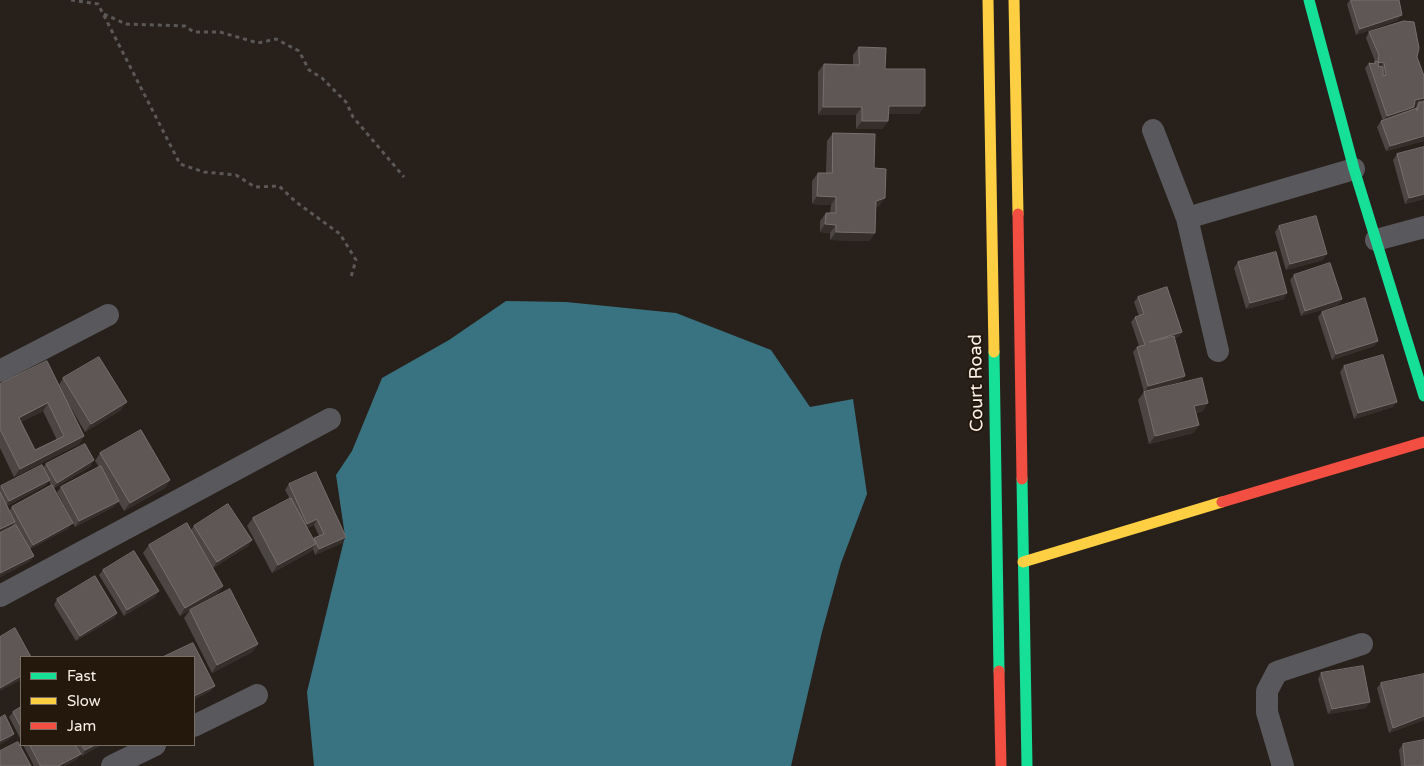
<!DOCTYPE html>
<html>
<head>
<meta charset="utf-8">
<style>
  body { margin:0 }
  #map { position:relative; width:1424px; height:766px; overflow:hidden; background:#28211b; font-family:"Varela Round",sans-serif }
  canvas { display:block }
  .legend { position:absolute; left:20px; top:656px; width:175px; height:90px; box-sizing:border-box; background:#24170c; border:1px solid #796e64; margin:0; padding:6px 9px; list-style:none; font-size:15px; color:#f9f0e8 }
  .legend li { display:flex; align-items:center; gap:10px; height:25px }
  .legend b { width:25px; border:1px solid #796e64 }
</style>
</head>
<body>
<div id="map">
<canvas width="1424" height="766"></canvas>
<ul class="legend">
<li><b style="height:6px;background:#16e098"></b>Fast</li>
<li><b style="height:6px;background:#ffcf43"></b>Slow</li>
<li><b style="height:6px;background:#f24e42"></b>Jam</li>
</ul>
</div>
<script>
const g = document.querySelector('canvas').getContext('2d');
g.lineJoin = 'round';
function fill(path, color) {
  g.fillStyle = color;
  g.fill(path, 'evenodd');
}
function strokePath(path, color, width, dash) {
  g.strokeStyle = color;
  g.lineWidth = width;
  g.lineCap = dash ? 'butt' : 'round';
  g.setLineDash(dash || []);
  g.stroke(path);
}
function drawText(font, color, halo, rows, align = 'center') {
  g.font = font + ' "Varela Round",sans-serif';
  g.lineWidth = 4;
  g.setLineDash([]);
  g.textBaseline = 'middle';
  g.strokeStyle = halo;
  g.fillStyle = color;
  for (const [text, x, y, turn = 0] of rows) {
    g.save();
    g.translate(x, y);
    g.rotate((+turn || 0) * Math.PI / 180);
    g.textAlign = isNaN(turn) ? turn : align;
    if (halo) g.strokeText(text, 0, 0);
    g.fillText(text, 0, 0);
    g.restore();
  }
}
const water = new Path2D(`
  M506,301l60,1 110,11 95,37 39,57 43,-8 14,95 -26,69 -19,69 -31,134h-477l-7,-74 38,-156 -9,-61 16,-24 30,-73 67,-38z`);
const path = new Path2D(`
  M71,0l27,4 82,160 24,8 32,3 19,12 24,-1 17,16 44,32 16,26 -5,17
  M104,14l22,10 59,2 9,6h26l38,11 18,-4 23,12 10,19 13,8 24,24 7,15 51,60`);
const street = new Path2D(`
  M1153,130l34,88 31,133
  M1187,218l167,-49
  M1376,240l48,-13
  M0,371l108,-56
  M0,596l330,-177
  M194,726l63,-31
  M112,766l43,-21
  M1283,766l-16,-54v-21l10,-19 85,-28`);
const fast = new Path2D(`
  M1309,0l45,169 70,227
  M994,352l5,319
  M1022,479l5,287`);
const slow = new Path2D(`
  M988,0l6,352
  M1014,0l4,214
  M1023,562l199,-60`);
const jam = new Path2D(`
  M1018,214l4,265
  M1222,502l202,-60
  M999,671l2,95`);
const wall = new Path2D(`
  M1350,0h49l-1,20 -42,15 -9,-31z
  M1369,32l48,25 7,19v65l-38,10 -9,-24 4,-6h2l-18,-53 4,-5 4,1 2,-3 -9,-23zM1417,104l-2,5 -4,1 3,-5z
  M859,47l26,22 34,45h-31v7l-6,8h-26v-14h-38v-43l6,-8 29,1v-10z
  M833,133l41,35 5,38 -4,1v26l-6,8 -39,-1v-7l-10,-1v-11l6,-8h4l1,-8 -19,-1v-23l6,-8h8l1,-32z
  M1424,147v52l-19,5 -12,-44 4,-6z
  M1279,226l44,34 -37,10 -11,-38z
  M1238,262l46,37 -38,10 -12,-41z
  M1294,275l48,24 -4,6 -37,11 -11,-36z
  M1138,297l44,35 -4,5 -4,1 11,38 -4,5 -37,11 -11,-40 4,-5 2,-1 -8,-24 4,-5 4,-1 -5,-14z
  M1322,312l56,29 -4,5 -42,14 -14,-43z
  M1344,366l49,41 -39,12 -14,-47z
  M63,378l58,32 -36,22 -17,-29 16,33 -5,8 -65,33 -14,-29v-64l59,1zM43,411l14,29 -22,10 -14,-28z
  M1144,392l59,19 -7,2 3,12 -6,8 -44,11 -11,-44z
  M100,453l70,27 -5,8 -41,23 -6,-10 -3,5 -40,21 -18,-35 4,-5 38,-20 -4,-6z
  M46,464l45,2 -37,22 15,40 -39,21 4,7 -4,5 -30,16v-90l1,-1 42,-18zM49,481l2,4 -39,22 -3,4 -2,-5 39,-21z
  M289,484l53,59 -27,12 -2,-6 -3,3 -38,21 -25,-47 6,-8 37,-19 -5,-9zM314,525l5,11 -5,2 -1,2 -6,-12z
  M194,526l58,14 -4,6 -35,22 -8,-13 18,31 -6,8 -37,22 -37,-63 6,-8 42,-15z
  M103,570l52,27 -31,19 -25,-41z
  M57,599l60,14 -3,5 -38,23 -22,-36z
  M190,610l68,34 -6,8 -40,21 -28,-55z
  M1321,673l45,35 -38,6 -10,-35z
  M1381,683l43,37 -35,13 -12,-45z
  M21,707v30l-1,1 -11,-21 4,-5z
  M1403,744l21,22h-23l-2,-16z
  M23,745h78l-19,11 -1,-2 -4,5 -12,7h-31z`);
const shadedWall = new Path2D(`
  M1402,15l-4,5 -42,15 4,-6z
  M1378,62l6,1 -4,5 -6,-1z
  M1424,98v4h-5l-2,2 -5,2 3,-6z
  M889,106h36l-6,8h-36z
  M823,107h39l-6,8h-38z
  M1414,107l-4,5 -27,9 4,-5z
  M862,121h26l-6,8h-26z
  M1424,136v5l-38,10 4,-5z
  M1424,194v5l-19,5 4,-6z
  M817,196l19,1 -5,8 -19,-1z
  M885,198l-6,8 -9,3 6,-8z
  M825,224l11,1 -6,8 -10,-1z
  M836,232l39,1 -6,8 -39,-1z
  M1327,254l-4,6 -37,10 4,-6z
  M1287,293l-3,6 -38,10 4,-6z
  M1342,299l-4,6 -37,11 4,-5z
  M1182,332l-4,5 -33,11 4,-6z
  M1378,341l-4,5 -42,14 4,-6z
  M1185,376l-4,5 -37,11 4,-6z
  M127,402l-6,8 -36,22 6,-8z
  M1397,402l-4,5 -39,12 4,-6z
  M48,403l-5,8 -29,15 5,-8z
  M1208,403l-5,8 -14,3 5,-8z
  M1199,425l-6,8 -44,11 6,-8z
  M84,436l-5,8 -65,33 6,-8z
  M94,460l-3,6 -38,22 4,-5z
  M50,480l-4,5 -41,22 4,-6z
  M170,480l-5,8 -41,23 6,-8z
  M119,501l-4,5 -40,21 4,-6z
  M317,519l-3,6 -11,4 4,-5z
  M15,522l-4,6 -11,5v-4z
  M73,523l-4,5 -40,22 4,-5z
  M346,537l-4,6 -27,12 4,-6z
  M252,540l-4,6 -35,22 4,-6z
  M316,544l-6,8 -38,21 6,-8z
  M34,556l-4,5 -30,16v-4z
  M223,586l-6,8 -37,22 5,-8z
  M159,591l-4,6 -31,19 3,-6z
  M117,613l-3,5 -38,23 4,-5z
  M258,644l-6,8 -40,21 5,-8z
  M21,676v4l-21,11v-3z
  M215,686l-4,5 -17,9v-4z
  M1370,702l-4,6 -38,6 4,-5z
  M1424,716v4l-35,13 4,-5z
  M14,734l-4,5 -10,6v-4z
  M95,745h6l-19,11 3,-6z
  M81,754l-4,5 -12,7h-7z`);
const building = new Path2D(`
  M1351,0h48l3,15 -42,14z
  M1404,21l10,1 5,26 -2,9 7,19v22l-9,2 -1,7 -27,9 -18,-53 6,1v-3l4,1 -1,4 5,1v9l3,-1 -2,-12 -6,-1 1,-7 -10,-23z
  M859,47l27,1 -1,21h40v37h-36l-1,15h-26v-14h-39l1,-43 35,1z
  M1424,101v35l-34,10 -9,-25 36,-13v3l2,-9h4z
  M833,133l42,1 -1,34 12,1 -1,29 -9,3 -1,32 -39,-1v-7l-11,-1 1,-11h10v-16l-19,-1 1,-23h14z
  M1424,147v47l-15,4 -12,-44z
  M1316,216l11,38 -37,10 -11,-38z
  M1276,252l11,41 -37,10 -12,-41z
  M1330,263l12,36 -37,12 -11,-36z
  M1167,287l15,45 -33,10 25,-6 11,40 -37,10 -11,-39 8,-2 -10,-28 9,-3 -6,-17z
  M1365,298l13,43 -42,13 -14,-42z
  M1383,355l14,47 -39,11 -14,-47z
  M99,357l28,45 -36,22 -28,-46z
  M47,361l37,75 -64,33 -20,-40v-45zM48,403l16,33 -29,14 -16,-32z
  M1202,378l6,25 -14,3 5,19 -44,11 -11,-44z
  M141,430l29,50 -40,23 -30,-50z
  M85,444l9,16 -37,23 -11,-19z
  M42,465l8,15 -41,21 -8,-15z
  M101,466l18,35 -40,20 -18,-34z
  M316,472l30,65 -27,12 -5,-11 10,-4 -7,-15 -10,5 -18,-40z
  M52,485l21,38 -40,22 -21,-38z
  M0,492l15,30 -15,7z
  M291,498l25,46 -38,21 -25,-47z
  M228,504l24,36 -35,22 -23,-36z
  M187,523l36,63 -38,22 -36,-63z
  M16,525l18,31 -34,17v-40z
  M134,551l25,40 -32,19 -24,-40z
  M95,576l22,37 -37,23 -23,-37z
  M230,589l28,55 -41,21 -27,-55z
  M15,628l16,29h-10v19l-21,12v-51z
  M193,643l22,43 -21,10v-39h-31z
  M1363,666l7,36 -38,7 -11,-36z
  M1424,674v42l-31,12 -12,-45z
  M21,707v20l-8,-15z
  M5,715l9,19 -14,7v-23z
  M1424,740v26h-19l-2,-22z
  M18,742l13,24h-31v-15z
  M30,745h45l6,9 -23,12h-17z
  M82,745h13l-10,5z`);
const streetNames = [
  ["Court Road",977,383,-91]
];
fill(water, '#397280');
strokePath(path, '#5b5858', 3, [4, 4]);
strokePath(street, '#59585c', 22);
strokePath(fast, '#16e098', 11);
strokePath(slow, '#ffcf43', 11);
strokePath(jam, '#f24e42', 11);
fill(wall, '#4b4544');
fill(shadedWall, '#352f2c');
fill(building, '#5e5756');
strokePath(building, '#766f6d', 1);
drawText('18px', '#f9f0e8', '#24170c', streetNames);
</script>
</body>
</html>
